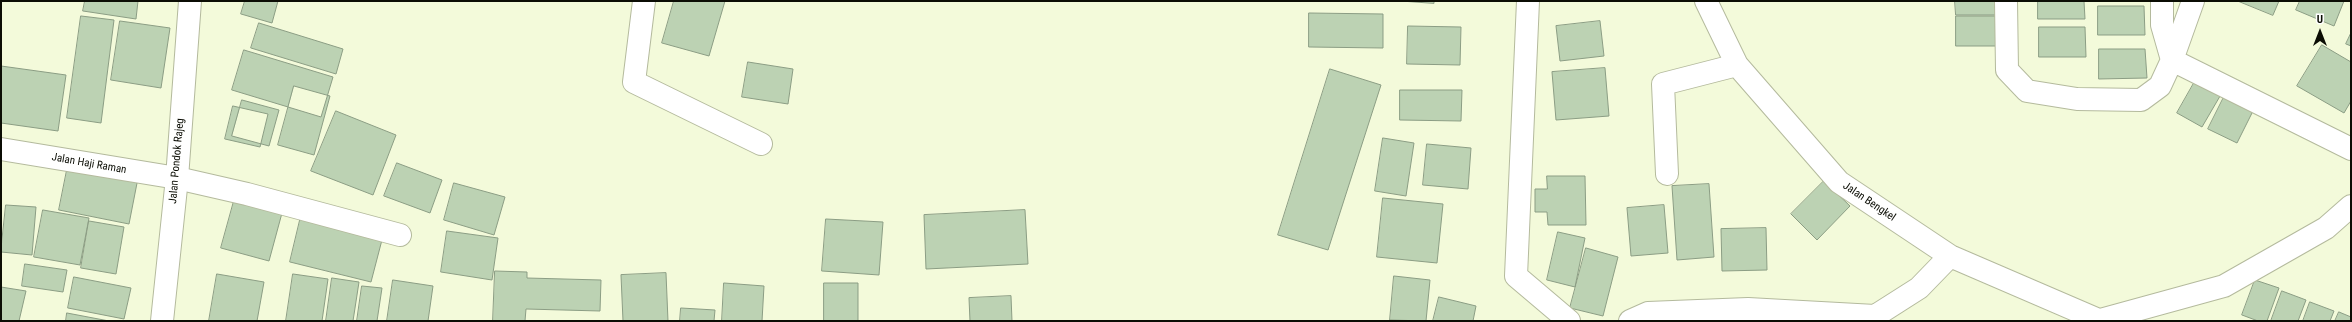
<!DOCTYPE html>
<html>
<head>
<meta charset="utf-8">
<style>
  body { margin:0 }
  #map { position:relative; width:2352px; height:322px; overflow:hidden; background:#f3fada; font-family:"Roboto Condensed",sans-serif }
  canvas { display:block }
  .frame { position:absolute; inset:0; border:2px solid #0b0d04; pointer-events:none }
  .north { position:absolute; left:2300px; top:12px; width:40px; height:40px; -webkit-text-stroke:3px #fff; paint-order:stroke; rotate:0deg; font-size:11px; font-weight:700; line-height:16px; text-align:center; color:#0b0d04 }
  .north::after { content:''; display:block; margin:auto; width:14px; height:18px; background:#0b0d04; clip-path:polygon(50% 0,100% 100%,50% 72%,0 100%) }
</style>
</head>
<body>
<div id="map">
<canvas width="2352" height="322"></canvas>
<div class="frame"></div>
<div class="north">U</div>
</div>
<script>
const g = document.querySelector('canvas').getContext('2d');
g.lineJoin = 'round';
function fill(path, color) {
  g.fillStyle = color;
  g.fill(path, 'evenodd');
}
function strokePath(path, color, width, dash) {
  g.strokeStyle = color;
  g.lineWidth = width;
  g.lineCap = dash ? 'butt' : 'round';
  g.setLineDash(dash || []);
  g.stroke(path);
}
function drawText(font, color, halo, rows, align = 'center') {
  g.font = font + ' "Roboto Condensed",sans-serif';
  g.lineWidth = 3;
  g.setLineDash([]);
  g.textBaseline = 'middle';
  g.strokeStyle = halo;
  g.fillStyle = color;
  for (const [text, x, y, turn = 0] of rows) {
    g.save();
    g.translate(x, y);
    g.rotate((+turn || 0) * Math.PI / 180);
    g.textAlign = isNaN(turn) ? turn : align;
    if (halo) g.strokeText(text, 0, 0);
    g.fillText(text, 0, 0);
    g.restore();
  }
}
const building = new Path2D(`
  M85,1h53l-2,18 -53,-8z
  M245,1h33l-6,22 -31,-9z
  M674,1h51l-16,55 -47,-13z
  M1401,1h33v2z
  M1955,1h47v14h-46z
  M2038,1h46l1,18h-47z
  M2238,1h41l-6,14z
  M2300,1h44l-10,25 -38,-16z
  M2098,6h46l1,29h-47z
  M1309,13l74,1v34l-74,-1z
  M81,16l33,4 -13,103 -34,-5z
  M1956,16h45l2,30h-47z
  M120,21l50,7 -9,60 -50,-8z
  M1600,21l4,35 -44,5 -4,-35z
  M259,23l84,26 -7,25 -85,-26z
  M1408,26l53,1 -1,38 -53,-1z
  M2039,27h46l1,30h-47z
  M2351,33v13l-5,-2z
  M2322,45l29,17v39l-7,12 -47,-27z
  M2099,49h46l2,29 -48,1z
  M244,50l89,27 -12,40 -89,-27z
  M748,62l45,7 -5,35 -46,-7z
  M1,66l65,9 -8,56 -57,-8z
  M1605,68l4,48 -53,4 -4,-48z
  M1330,69l51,16 -53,165 -50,-15z
  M2198,76l25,15 -21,36 -25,-14z
  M294,86l36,10 -16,59 -36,-10z
  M1400,90h62l-1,31 -61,-1z
  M2226,93l29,14 -18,36 -29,-14z
  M242,100l37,10 -10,36 -37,-10z
  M233,106l35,8 -8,33 -35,-8z
  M336,111l60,24 -23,60 -62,-24z
  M1383,138l31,5 -8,53 -31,-5z
  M1427,144l44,4 -3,41 -45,-4z
  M397,163l45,17 -12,33 -46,-17z
  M68,165l70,13 -9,46 -70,-14z
  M1547,176h38l1,49h-38l-1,-13h-12v-23h12z
  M1824,181l26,25 -33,34 -26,-26z
  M454,183l51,14 -11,38 -50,-15z
  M1709,184l5,73 -37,3 -5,-74z
  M1383,198l60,6 -6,59 -60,-6z
  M234,201l48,12 -13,48 -48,-13z
  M6,205l30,2 -4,48 -31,-3z
  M1664,205l4,48 -37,3 -4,-48z
  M43,210l46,8 -9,47 -46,-8z
  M1025,210l3,54 -102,5 -2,-54z
  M301,216l82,20 -12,46 -81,-20z
  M826,219l57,3 -4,53 -57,-4z
  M89,221l35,6 -8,47 -35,-6z
  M1766,228l1,42 -45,1 -1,-42z
  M447,231l51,7 -6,42 -51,-8z
  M1558,232l27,6 -10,49 -28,-7z
  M1586,248l32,9 -15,59 -33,-8z
  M25,264l42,6 -4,22 -41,-6z
  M495,271l32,1v6l74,2 -1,31 -74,-2 -1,12h-32z
  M666,273l2,48h-45l-2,-46z
  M217,274l47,8 -7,39h-48z
  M293,274l35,5 -6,42h-36z
  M1394,276l36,4 -4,41 -36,-1z
  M74,277l57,11 -7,31 -56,-11z
  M332,278l27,4 -6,39h-27z
  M393,280l40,6 -5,35h-41z
  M2255,280l24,8 -12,33h-9l-16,-6z
  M724,283l40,3 -2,35h-40z
  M824,283h34v38h-34z
  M362,286l20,2 -5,33h-20z
  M1,287l25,4 -7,30h-18z
  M2282,291l24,9 -8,21h-27z
  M1011,296l1,25h-42l-1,-23z
  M1439,297l37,9 -3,15h-40z
  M2310,302l24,9 -4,10h-27z
  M681,308l34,2 -1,11h-34z
  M2339,312l12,5v4h-16z
  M67,313l42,8h-43z`);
const minor = new Path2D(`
  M644,1l-10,81 127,62
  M1528,1l-12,275 53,45
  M1706,1l31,64 102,117 111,74 151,65
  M2006,1l1,69 20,21 50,8 64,1 19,-14 12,-26 21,-59
  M2162,1v24l10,35 179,89
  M1,149l176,29 70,16 153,41
  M1667,174l-4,-90 74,-19
  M2100,320l124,-34 102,-58 25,-22
  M1630,321l18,-8 100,-4 127,7 44,-28 31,-32`);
const secondary = new Path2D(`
  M162,321l15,-143 13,-177`);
const streetNames = [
  ["Jalan Pondok Rajeg",177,161,-85],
  ["Jalan Haji Raman",89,164,10],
  ["Jalan Bengkel",1869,202,34]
];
fill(building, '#bcd2b3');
strokePath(building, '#8b9d84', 1);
strokePath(minor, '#b4ba9d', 24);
strokePath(secondary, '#b4ba9d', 24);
strokePath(minor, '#fff', 22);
strokePath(secondary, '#fff', 22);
drawText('11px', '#0b0d04', '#fff', streetNames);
</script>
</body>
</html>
